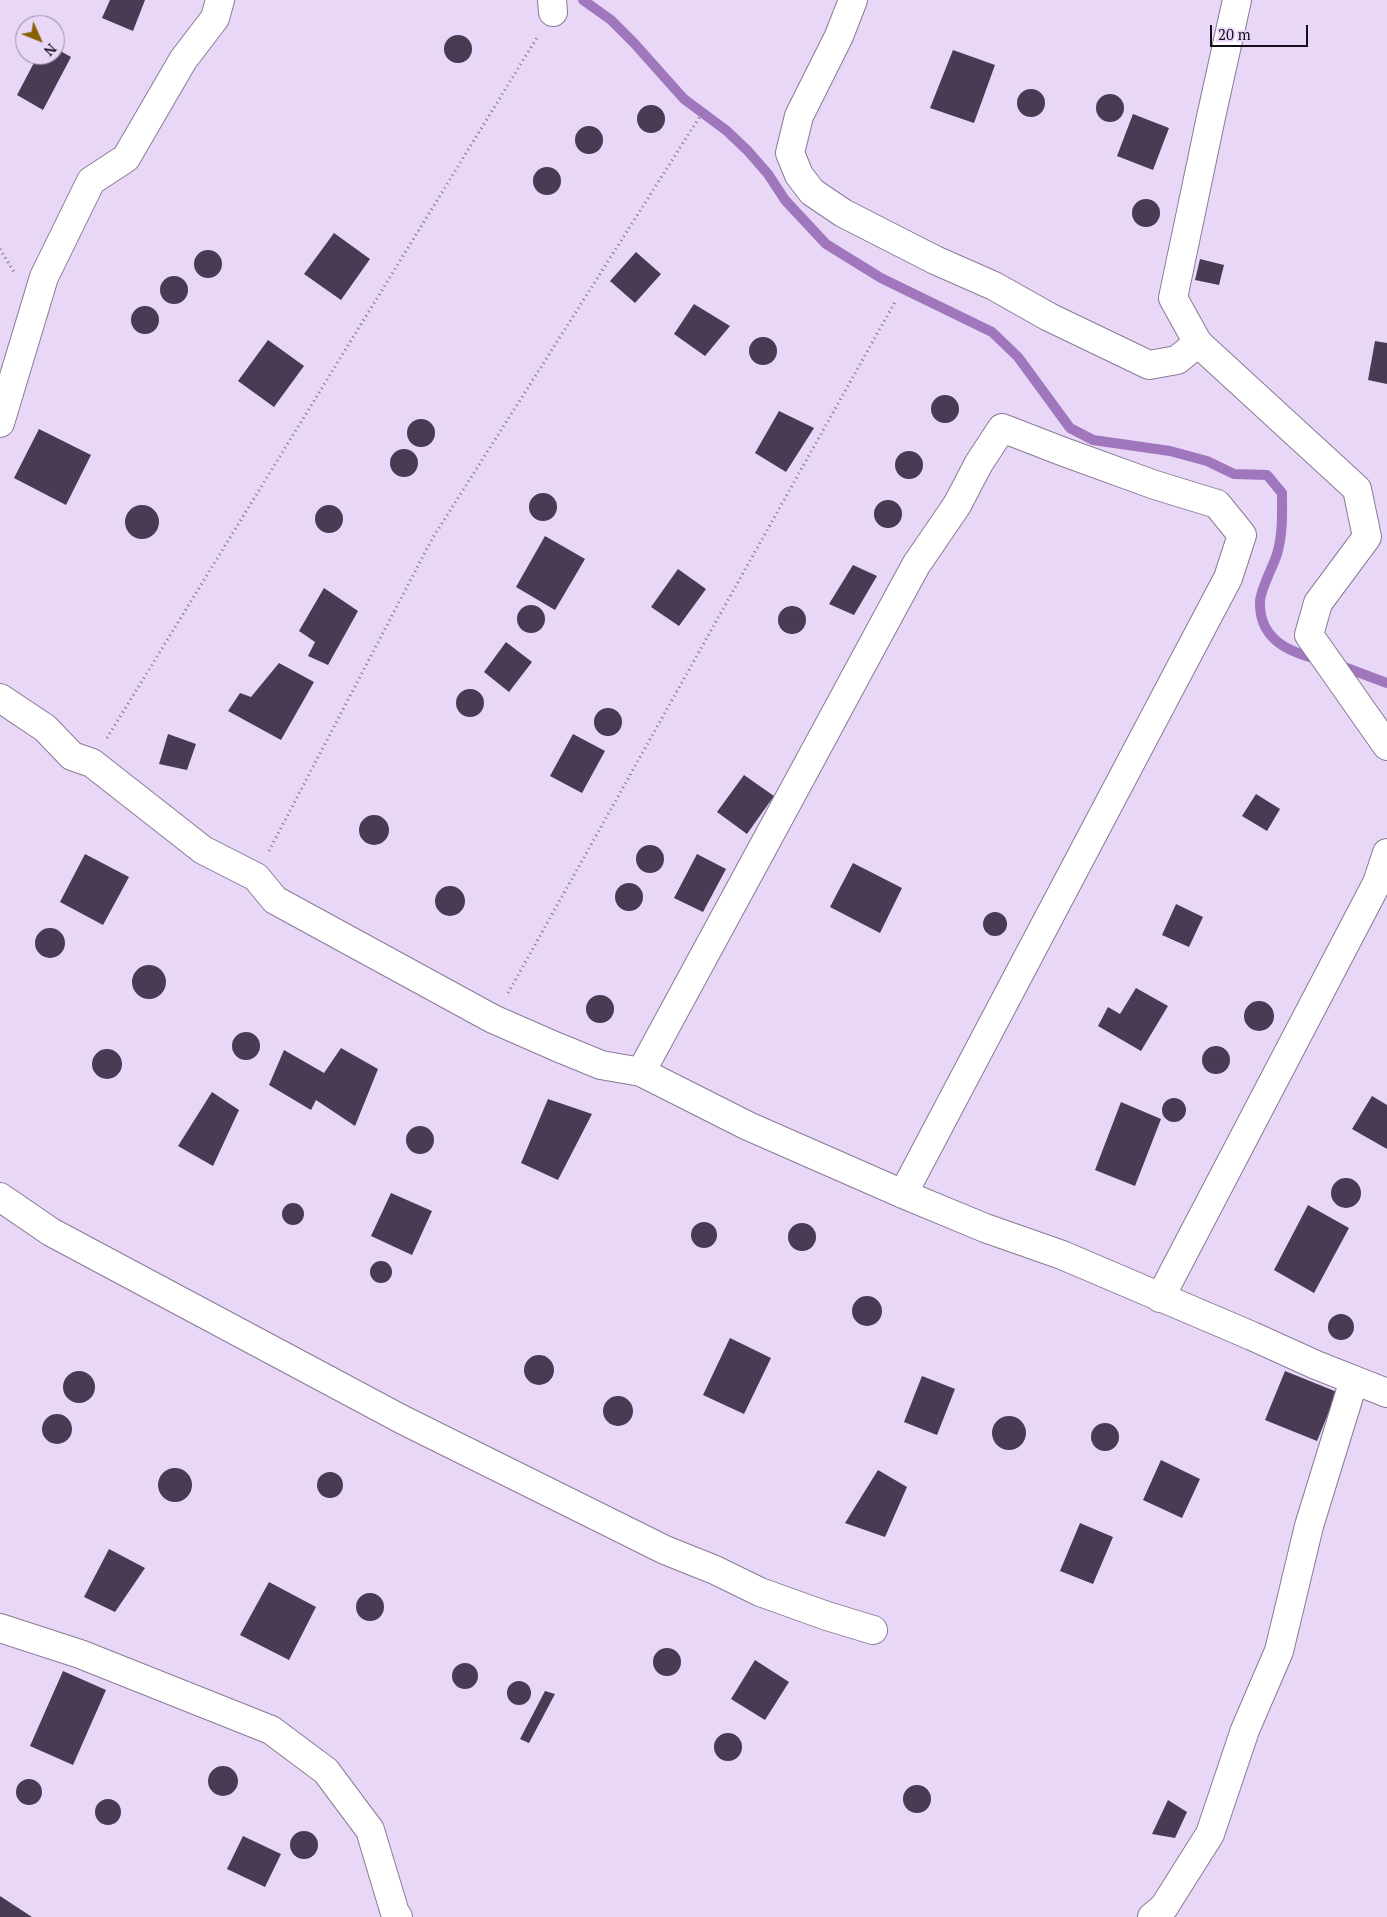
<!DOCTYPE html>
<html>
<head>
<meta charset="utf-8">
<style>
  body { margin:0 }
  #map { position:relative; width:1387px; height:1917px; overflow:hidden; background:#e8d7f6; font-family:"PT Serif",serif }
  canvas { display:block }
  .north { position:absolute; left:15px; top:15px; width:50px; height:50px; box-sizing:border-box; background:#e8d7f6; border:1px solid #94879e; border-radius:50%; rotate:134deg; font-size:14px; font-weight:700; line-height:20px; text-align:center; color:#150f19 }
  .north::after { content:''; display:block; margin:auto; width:18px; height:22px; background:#876100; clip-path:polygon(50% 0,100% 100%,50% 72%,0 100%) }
  .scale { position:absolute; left:1210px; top:25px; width:98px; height:22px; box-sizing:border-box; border:2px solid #150f19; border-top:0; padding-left:6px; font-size:15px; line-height:18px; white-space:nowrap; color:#150f19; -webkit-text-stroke:4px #e8d7f6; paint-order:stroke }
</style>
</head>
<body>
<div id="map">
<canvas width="1387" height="1917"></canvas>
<div class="north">N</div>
<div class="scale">20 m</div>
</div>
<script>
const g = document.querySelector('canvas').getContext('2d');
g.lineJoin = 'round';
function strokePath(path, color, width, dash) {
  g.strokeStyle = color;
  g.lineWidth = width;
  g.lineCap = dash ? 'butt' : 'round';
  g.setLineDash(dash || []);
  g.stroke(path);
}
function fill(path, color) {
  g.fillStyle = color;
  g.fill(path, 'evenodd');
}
const stream = new Path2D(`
  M583,0l28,20 23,23 50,56 43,32 20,19 21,24 17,26 41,44 55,34 111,54 26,25 52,71 23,12 77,11 37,10 27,13 33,1 15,18c0,21 1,41 -5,61 -4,13 -17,36 -17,48 -1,37 28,50 60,58
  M1336,664l51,19`);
const building = new Path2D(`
  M110,0h35l-12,31 -31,-13z
  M444 49a14 14 0 1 1 28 0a14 14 0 1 1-28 0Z
  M55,48l16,9 -28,53 -26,-15 21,-40h17z
  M953,50l42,15 -21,58 -44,-15z
  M1017 103a14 14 0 1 1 28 0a14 14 0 1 1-28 0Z
  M1096 108a14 14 0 1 1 28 0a14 14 0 1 1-28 0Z
  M637 119a14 14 0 1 1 28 0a14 14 0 1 1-28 0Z
  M1133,114l36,14 -16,42 -36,-14z
  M575 140a14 14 0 1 1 28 0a14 14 0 1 1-28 0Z
  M533 181a14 14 0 1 1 28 0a14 14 0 1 1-28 0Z
  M1132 213a14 14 0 1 1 28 0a14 14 0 1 1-28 0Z
  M334,233l36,26 -29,41 -37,-26z
  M194 264a14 14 0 1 1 28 0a14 14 0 1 1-28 0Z
  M636,252l25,22 -26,29 -25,-22z
  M1200,259l24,6 -5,20 -24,-5z
  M160 290a14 14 0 1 1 28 0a14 14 0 1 1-28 0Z
  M694,304l36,22 -25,30 -31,-22z
  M131 320a14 14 0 1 1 28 0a14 14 0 1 1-28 0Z
  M749 351a14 14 0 1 1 28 0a14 14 0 1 1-28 0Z
  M268,340l36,26 -30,41 -36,-26z
  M1375,341l12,2v41l-19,-4z
  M931 409a14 14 0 1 1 28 0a14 14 0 1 1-28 0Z
  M779,411l35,17 -28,44 -31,-19z
  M407 433a14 14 0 1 1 28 0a14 14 0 1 1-28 0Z
  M39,429l52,26 -25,50 -52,-27z
  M390 463a14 14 0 1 1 28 0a14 14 0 1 1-28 0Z
  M895 465a14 14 0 1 1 28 0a14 14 0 1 1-28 0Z
  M529 507a14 14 0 1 1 28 0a14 14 0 1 1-28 0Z
  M874 514a14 14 0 1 1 28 0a14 14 0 1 1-28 0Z
  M125 522a17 17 0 1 1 34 0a17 17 0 1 1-34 0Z
  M315 519a14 14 0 1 1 28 0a14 14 0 1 1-28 0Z
  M545,536l40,23 -30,51 -39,-23z
  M853,565l24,11 -23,39 -25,-11z
  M678,569l28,20 -27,37 -28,-19z
  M324,588l34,23 -30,54 -20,-9 7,-14 -16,-11z
  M517 619a14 14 0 1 1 28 0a14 14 0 1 1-28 0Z
  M778 620a14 14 0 1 1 28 0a14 14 0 1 1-28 0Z
  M506,642l26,20 -23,30 -25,-20z
  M279,663l35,19 -33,58 -53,-29 12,-18 11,4z
  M456 703a14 14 0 1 1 28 0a14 14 0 1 1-28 0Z
  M594 722a14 14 0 1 1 28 0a14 14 0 1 1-28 0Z
  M168,734l28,10 -9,26 -28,-6z
  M573,734l32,17 -23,42 -32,-17z
  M744,775l30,21 -27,38 -30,-22z
  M1256,794l24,15 -13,22 -25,-15z
  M359 830a15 15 0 1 1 30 0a15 15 0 1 1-30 0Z
  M636 859a14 14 0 1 1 28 0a14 14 0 1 1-28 0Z
  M85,854l44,23 -26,48 -43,-23z
  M697,854l29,15 -23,43 -29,-14z
  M853,863l49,25 -22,45 -50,-26z
  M615 897a14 14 0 1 1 28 0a14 14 0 1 1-28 0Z
  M435 901a15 15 0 1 1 30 0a15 15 0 1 1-30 0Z
  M1176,904l27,13 -14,30 -27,-12z
  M983 924a12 12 0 1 1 24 0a12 12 0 1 1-24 0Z
  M35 943a15 15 0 1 1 30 0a15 15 0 1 1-30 0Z
  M132 982a17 17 0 1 1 34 0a17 17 0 1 1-34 0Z
  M1136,988l32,18 -27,45 -43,-25 10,-19 12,7z
  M586 1009a14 14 0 1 1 28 0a14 14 0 1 1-28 0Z
  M1244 1016a15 15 0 1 1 30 0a15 15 0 1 1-30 0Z
  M232 1046a14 14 0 1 1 28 0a14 14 0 1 1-28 0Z
  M1202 1060a14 14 0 1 1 28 0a14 14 0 1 1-28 0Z
  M341,1048l37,21 -23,57 -39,-26 -5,10 -42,-25 15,-35 40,23z
  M92 1064a15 15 0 1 1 30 0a15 15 0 1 1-30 0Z
  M212,1092l27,18 -26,56 -35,-20z
  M1372,1096l15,9v44l-35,-20z
  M1162 1110a12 12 0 1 1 24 0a12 12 0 1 1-24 0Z
  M548,1099l44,15 -34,66 -37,-17z
  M1121,1102l40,17 -26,67 -40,-16z
  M406 1140a14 14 0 1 1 28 0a14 14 0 1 1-28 0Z
  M1331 1193a15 15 0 1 1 30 0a15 15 0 1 1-30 0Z
  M391,1193l41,18 -20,44 -41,-19z
  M282 1214a11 11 0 1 1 22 0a11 11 0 1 1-22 0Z
  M1308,1205l41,23 -35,65 -40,-23z
  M691 1235a13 13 0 1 1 26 0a13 13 0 1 1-26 0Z
  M788 1237a14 14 0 1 1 28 0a14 14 0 1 1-28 0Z
  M370 1272a11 11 0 1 1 22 0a11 11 0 1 1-22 0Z
  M852 1311a15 15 0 1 1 30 0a15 15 0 1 1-30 0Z
  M1328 1327a13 13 0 1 1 26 0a13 13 0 1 1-26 0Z
  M730,1338l41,20 -27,56 -41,-19z
  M524 1370a15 15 0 1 1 30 0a15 15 0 1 1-30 0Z
  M1285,1371l52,21 -20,49 -52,-21z
  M63 1387a16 16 0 1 1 32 0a16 16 0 1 1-32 0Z
  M922,1376l33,13 -18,46 -33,-13z
  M603 1411a15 15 0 1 1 30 0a15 15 0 1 1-30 0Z
  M42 1429a15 15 0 1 1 30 0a15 15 0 1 1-30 0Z
  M992 1433a17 17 0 1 1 34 0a17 17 0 1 1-34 0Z
  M1091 1437a14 14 0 1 1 28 0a14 14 0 1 1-28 0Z
  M1161,1460l39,19 -18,39 -39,-18z
  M158 1485a17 17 0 1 1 34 0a17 17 0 1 1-34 0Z
  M878,1470l29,17 -22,50 -40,-14z
  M317 1485a13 13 0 1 1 26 0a13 13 0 1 1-26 0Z
  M1080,1523l33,14 -20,47 -33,-13z
  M109,1549l36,19 -30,44 -31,-15z
  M269,1582l47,25 -27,53 -49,-25z
  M356 1607a14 14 0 1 1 28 0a14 14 0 1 1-28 0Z
  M653 1662a14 14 0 1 1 28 0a14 14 0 1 1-28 0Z
  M755,1660l34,22 -24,38 -34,-21z
  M452 1676a13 13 0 1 1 26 0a13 13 0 1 1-26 0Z
  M63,1671l43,19 -33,75 -43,-19z
  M507 1693a12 12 0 1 1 24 0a12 12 0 1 1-24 0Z
  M545,1691l10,3 -26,49 -9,-4z
  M714 1747a14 14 0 1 1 28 0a14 14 0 1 1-28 0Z
  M208 1781a15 15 0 1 1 30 0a15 15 0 1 1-30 0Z
  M16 1792a13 13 0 1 1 26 0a13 13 0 1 1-26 0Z
  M903 1799a14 14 0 1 1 28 0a14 14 0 1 1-28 0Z
  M95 1812a13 13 0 1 1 26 0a13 13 0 1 1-26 0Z
  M1168,1800l19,12 -12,26 -23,-4z
  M290 1845a14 14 0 1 1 28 0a14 14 0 1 1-28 0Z
  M243,1836l38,18 -16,33 -38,-18z
  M0,1896l32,21h-32z`);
const path = new Path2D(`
  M0,249l14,23
  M107,738l431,-702
  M269,851l163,-312 270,-426
  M508,993l388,-693`);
const minor = new Path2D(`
  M552,0l1,12
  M853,0l-14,36 -40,80 -9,37 9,22 13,17 31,21 92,47 59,26 55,31 100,48 28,-5 21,-17
  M1237,0l-26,117 -38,181 25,45 159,146 10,48 -49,66 -9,32 78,111
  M0,423l44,-146 47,-96 35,-23 57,-98 32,-42 5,-18
  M0,698l45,30 27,28 20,7 111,87 53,27 19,23 218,119 64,28 44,18 40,7 107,54 155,68 82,34 77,27 190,81 64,29 71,28
  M641,1072l275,-507 41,-60 22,-42 23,-35 62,24 91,33 62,19 25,31 -14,43 -325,616
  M0,1197l51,35 352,188 262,130 50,20 45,22 67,24 46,14
  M1160,1298l217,-415 10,-30
  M0,1628l80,26 191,76 55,41 44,59 25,83 3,4
  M1152,1917l12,-10 46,-73 35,-104 34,-79 30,-125 45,-146`);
strokePath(stream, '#a077bd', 10);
fill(building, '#493b54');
strokePath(minor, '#897a96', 30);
strokePath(path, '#7e7287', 3, [1, 4]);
strokePath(minor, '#fff', 28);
</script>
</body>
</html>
